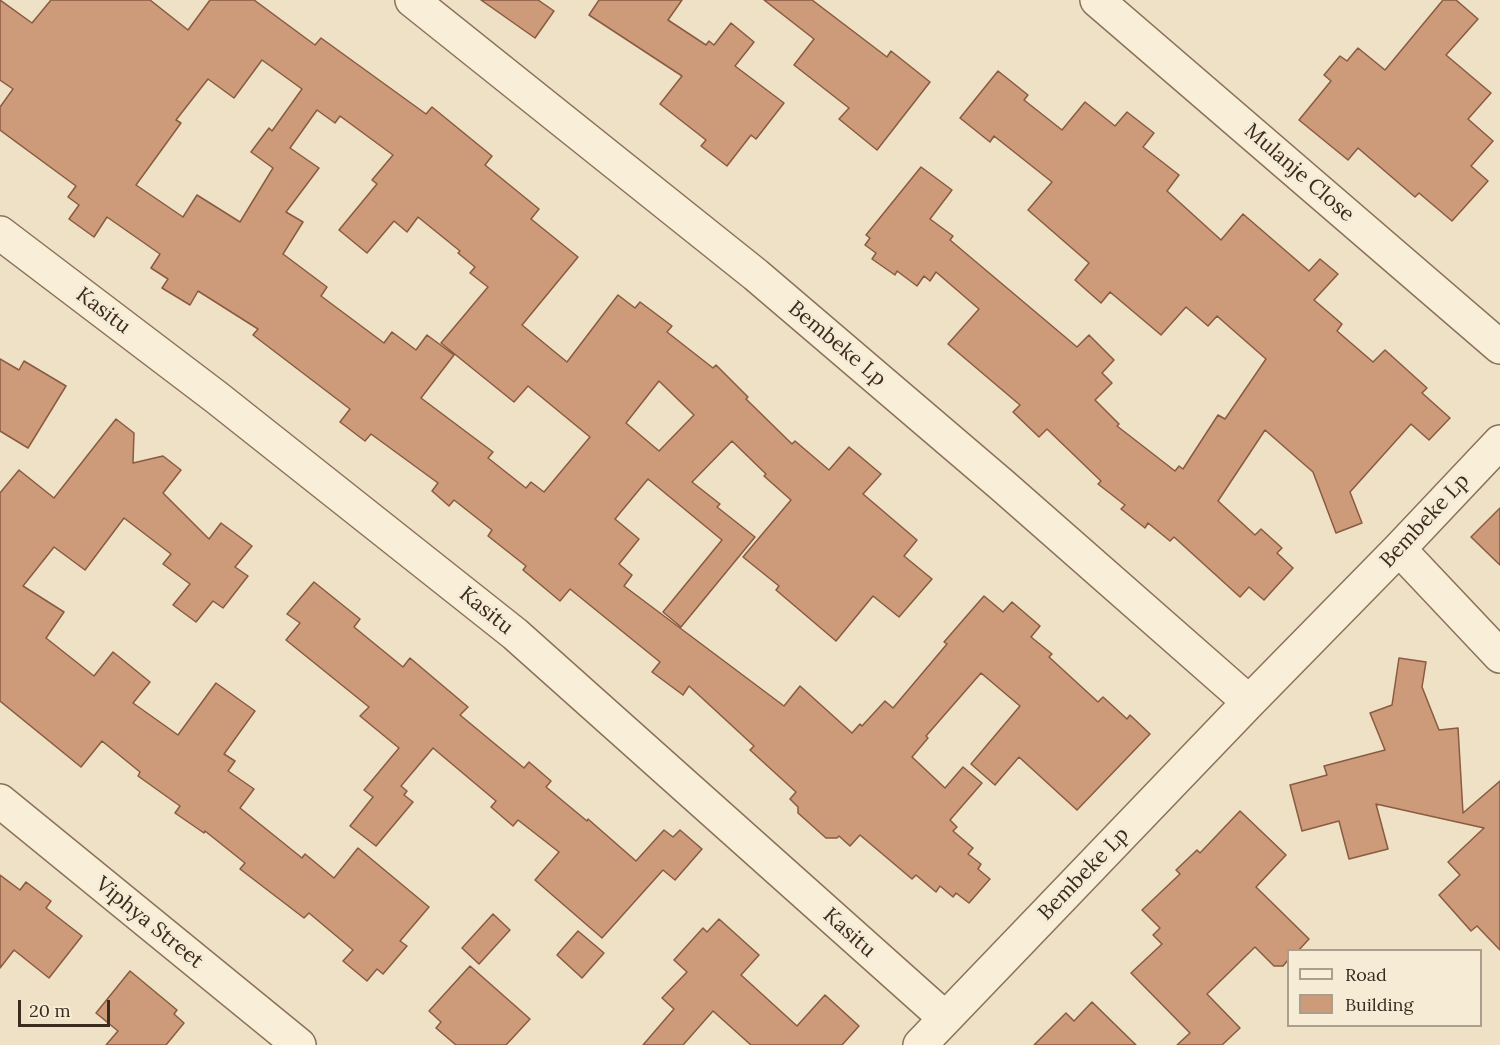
<!DOCTYPE html>
<html>
<head>
<meta charset="utf-8">
<style>
  body { margin:0 }
  #map { position:relative; width:1500px; height:1045px; overflow:hidden; background:#efe1c5; font-family:Lora,serif }
  canvas { display:block }
  .legend { position:absolute; left:1287px; top:949px; width:195px; height:78px; box-sizing:border-box; background:#f6ebd4; border:2px solid #ab9e8c; margin:0; padding:8px 10px; list-style:none; font-size:18px; color:#3a2b1f }
  .legend li { display:flex; align-items:center; gap:12px; height:30px }
  .legend b { width:30px; border:2px solid #ab9e8c }
  .scale { position:absolute; left:18px; top:1000px; width:92px; height:27px; box-sizing:border-box; border:3px solid #3a2b1f; border-top:0; padding-left:8px; font-size:18px; line-height:21px; white-space:nowrap; color:#3a2b1f; -webkit-text-stroke:4px #f6ebd4; paint-order:stroke }
</style>
</head>
<body>
<div id="map">
<canvas width="1500" height="1045"></canvas>
<ul class="legend">
<li><b style="height:8px;background:#f9eed8"></b>Road</li>
<li><b style="height:16px;background:#cd9b7a"></b>Building</li>
</ul>
<div class="scale">20 m</div>
</div>
<script>
const g = document.querySelector('canvas').getContext('2d');
g.lineJoin = 'round';
function fill(path, color) {
  g.fillStyle = color;
  g.fill(path, 'evenodd');
}
function strokePath(path, color, width, dash) {
  g.strokeStyle = color;
  g.lineWidth = width;
  g.lineCap = dash ? 'butt' : 'round';
  g.setLineDash(dash || []);
  g.stroke(path);
}
function drawText(font, color, halo, rows, align = 'center') {
  g.font = font + ' Lora,serif';
  g.lineWidth = 6;
  g.setLineDash([]);
  g.textBaseline = 'middle';
  g.strokeStyle = halo;
  g.fillStyle = color;
  for (const [text, x, y, turn = 0] of rows) {
    g.save();
    g.translate(x, y);
    g.rotate((+turn || 0) * Math.PI / 180);
    g.textAlign = isNaN(turn) ? turn : align;
    if (halo) g.strokeText(text, 0, 0);
    g.fillText(text, 0, 0);
    g.restore();
  }
}
const building = new Path2D(`
  M0,0l32,23 19,-23h99l38,30 22,-30h44l61,45 6,-7 105,76 6,-7 60,49 -7,9 54,44 -8,10 47,38 -56,68 45,37 51,-67 17,13 5,-6 32,24 -5,6 46,36 3,-3 32,32 -2,2 46,45 3,-3 34,29 20,-23 32,27 -18,20 54,46 -13,16 28,23 -33,38 -26,-21 -37,45 -60,-51 3,-4 -36,-29 48,-57 -27,-24 2,-2 -34,-33 -40,41 28,22 -3,3 38,30 -74,90 -18,-15 59,-72 -74,-61 -33,40 24,20 -20,25 13,11 -8,11 160,120 16,-20 52,47 8,-9 2,2 23,-25 8,7 54,-64 -3,-2 40,-46 19,16 9,-10 28,24 -9,11 21,17 -3,3 49,45 5,-5 24,22 3,-4 20,19 -73,76 -58,-53 -24,28 -24,-21 49,-58 -39,-33 -55,63 2,2 -16,19 33,31 18,-21 19,16 -32,37 7,7 -4,4 20,17 -5,6 13,10 -3,5 12,10 -21,24 -13,-10 -3,4 -13,-11 -4,6 -20,-17 -4,4 -52,-44 -10,11 -11,-10 -2,2h-11l-28,-25v-6l-8,-8 6,-7 -46,-42 4,-4 -65,-60 -6,9 -31,-23 8,-10 -90,-73 -10,12 -37,-31 3,-4 -38,-30 4,-6 -38,-30 -5,6 -17,-15 6,-8 -67,-49 -6,7 -25,-19 10,-13 -97,-74 5,-6 -60,-38 -8,14 -28,-17 6,-9 -17,-11 9,-14 -53,-37 -13,20 -25,-18 10,-14 -11,-8 8,-11 -76,-56v-23l13,-18 -13,-9zM262,60l40,29 -30,42 -3,-3 -18,24 22,16 -33,54 -43,-27 -14,22 -47,-32 45,-62 -5,-3 32,-41 26,19zM317,110l18,13 5,-7 53,39 -21,25 5,4 -38,46 28,23 27,-32 13,11 11,-15 42,34 -2,2 17,14 -5,6 18,14 -47,56 73,59 14,-16 62,51 -46,55 -13,-10 -5,6 -38,-30 5,-6 -72,-54 33,-43 -27,-20 -11,15 -24,-18 -8,11 -63,-47 6,-9 -44,-33 20,-32 -17,-10 33,-44 -29,-20zM659,381l35,34 -35,36 -33,-28z
  M481,0h57l16,11 -19,27z
  M599,0h83l-14,20 38,25 3,-4 5,4 17,-22 23,19 -19,24 49,37 -28,36 -5,-4 -24,31 -26,-20 5,-6 -46,-36 22,-28 -93,-61z
  M764,0h48l75,57 4,-6 39,31 -53,68 -38,-31 10,-11 -55,-43 20,-26z
  M1443,0h13l22,19 -32,36 45,38 -23,26 25,22 -22,25 17,15 -36,40 -33,-28 -4,4 -57,-49 -10,12 -49,-40 32,-39 -7,-6 16,-19 7,5 11,-13 27,22z
  M998,71l30,24 -4,5 38,30 23,-28 30,24 12,-14 27,21 -11,14 36,28 -12,16 54,49 22,-26 66,57 11,-12 18,15 -24,26 28,24 -5,7 36,31 12,-12 42,38 -5,5 28,25 -21,22 -18,-16 -61,68 12,31 -26,10 -23,-61 -48,-42 -47,71 37,34 6,-6 21,19 -5,5 16,15 -29,32 -15,-13 -9,10 -66,-60 -4,4 -22,-18 -3,5 -24,-19 4,-4 -27,-21 3,-3 -54,-52 -8,8 -26,-25 7,-7 -72,-61 31,-35 -43,-37 -6,9 -6,-5 -7,10 -20,-15 -2,4 -23,-16 4,-6 -11,-8 5,-7 -4,-3 55,-68 31,23 -22,29 23,17 -3,4 127,107 12,-12 25,25 -12,13 10,10 -17,17 24,24 -2,2 58,45 4,-5 4,3 35,-54 7,4 41,-60 -49,-43 -9,10 -22,-19 -25,28 -51,-43 -9,11 -26,-23 14,-17 -61,-53 24,-28 -58,-46 -4,6 -30,-24z
  M0,359l19,11 5,-9 42,25 -38,62 -28,-17z
  M116,419l18,14 -1,30 30,-7 18,14 -18,23 46,46 12,-16 31,23 -17,21 13,9 -25,32 -10,-7 -17,21 -23,-17 17,-21 -27,-20 8,-10 -47,-36 -39,52 -31,-23 -31,39 41,26 -18,26 48,38 19,-24 37,30 -17,21 45,32 38,-52 39,28 -31,43 11,7 -7,10 26,18 -14,19 62,50 3,-4 29,24 24,-30 71,59 -29,34 7,5 -24,28 -6,-5 -10,12 -24,-20 10,-11 -44,-37 -5,5 -64,-49 5,-6 -40,-32 -1,2 -29,-20 5,-7 -42,-30 2,-4 -38,-31 -21,26 -81,-66v-208l19,-23 35,28z
  M1500,508v57l-29,-28z
  M314,582l46,37 -6,8 49,40 7,-9 58,49 -8,8 64,53 5,-6 22,19 -5,6 41,34 1,-2 48,42 28,-31 9,7 7,-7 22,19 -27,31 -12,-10 -61,68 -67,-58 24,-28 -41,-32 -5,6 -22,-19 5,-6 -63,-53 -32,38 6,5 -3,4 9,7 -37,44 -26,-20 23,-29 -9,-7 35,-42 -39,-32 9,-9 -83,-67 14,-17 -13,-9z
  M1399,658l27,4 -4,25 17,43 19,-2 5,85 37,-32v169l-23,-24 -6,5 -32,-36 21,-20 -12,-13 36,-34 -108,-24 12,45 -39,10 -10,-38 -37,10 -12,-46 37,-10 -3,-9 61,-16 -15,-37 22,-8z
  M1240,811l46,44 -30,32 53,52 -11,12h-10v9l-5,6h-9l-19,-19 -48,47 33,34 -18,17h-45l13,-12 -59,-60 31,-29 -9,-9 7,-7 -18,-18 38,-36 -4,-4 21,-20 3,3z
  M0,875l20,15 6,-8 25,19 -5,7 36,28 -33,42 -35,-28 -14,18z
  M493,914l17,16 -31,34 -17,-16z
  M719,919l40,36 -18,20 56,51 28,-31 34,31 -17,19h-91l-38,-34 -30,34h-40l31,-36 -12,-11 25,-26 -13,-12 29,-32 4,4z
  M578,931l26,22 -22,25 -25,-23z
  M470,966l60,53 -24,26h-50l-20,-17 5,-6 -12,-11z
  M130,971l47,39 -3,4 10,9 -18,22h-60l12,-14 -22,-18z
  M1092,1002l44,43h-102l32,-32 8,8z`);
const minor = new Path2D(`
  M412,0l344,275 246,210 247,217
  M1097,0l403,347
  M0,233l216,164 299,237 430,384
  M1399,549l101,107
  M0,801l299,244
  M920,1045l329,-343 150,-153 101,-107`);
const streetNames = [
  ["Mulanje Close",1299,173,41],
  ["Kasitu",103,311,37],
  ["Bembeke Lp",837,344,40],
  ["Bembeke Lp",1425,521,-47],
  ["Kasitu",486,611,39],
  ["Bembeke Lp",1084,874,-46],
  ["Viphya Street",149,923,39],
  ["Kasitu",849,933,42]
];
fill(building, '#cd9b7a');
strokePath(building, '#895b40', 1.5);
strokePath(minor, '#8a725a', 36);
strokePath(minor, '#f9eed8', 33);
drawText('21px', '#3a2b1f', '#f6ebd4', streetNames);
</script>
</body>
</html>
